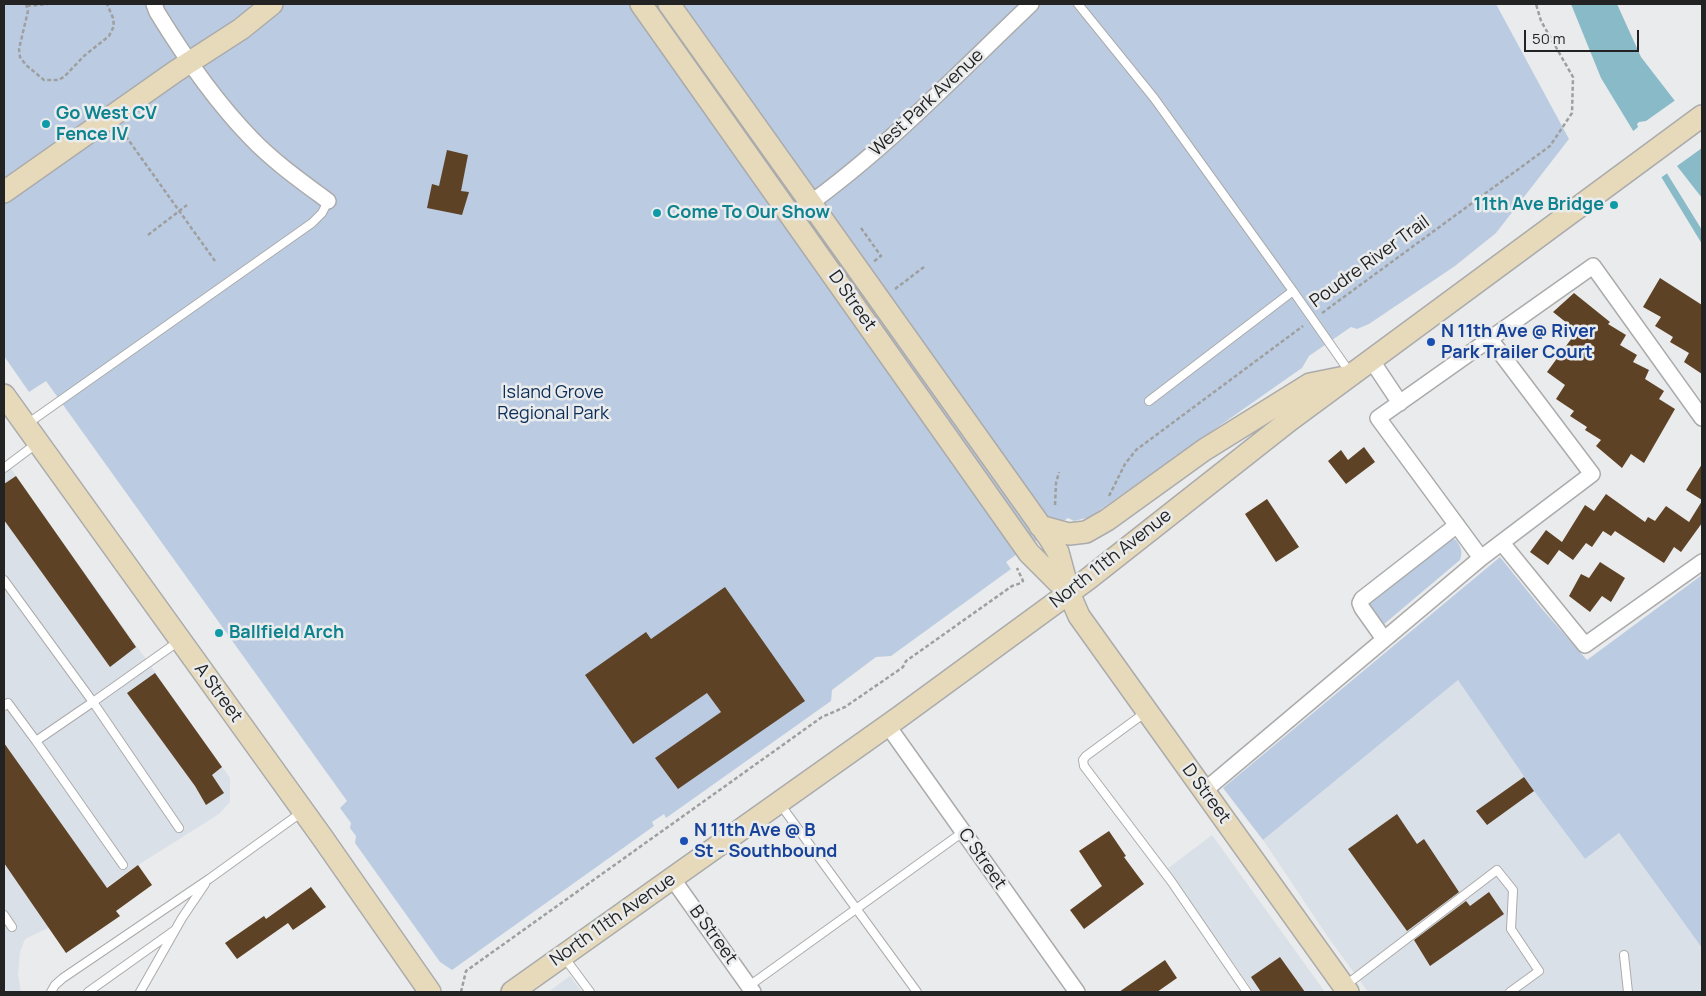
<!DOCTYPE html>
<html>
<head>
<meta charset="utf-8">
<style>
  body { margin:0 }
  #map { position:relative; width:1706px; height:996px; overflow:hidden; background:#eaebec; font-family:Manrope,sans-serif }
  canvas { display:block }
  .frame { position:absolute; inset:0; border:5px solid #232323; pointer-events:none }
  .scale { position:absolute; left:1524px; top:30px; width:115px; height:22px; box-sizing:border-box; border:2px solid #232323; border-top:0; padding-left:6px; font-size:15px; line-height:18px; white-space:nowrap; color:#232323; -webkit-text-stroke:4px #eaebec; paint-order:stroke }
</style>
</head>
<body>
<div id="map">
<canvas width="1706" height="996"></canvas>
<div class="frame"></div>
<div class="scale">50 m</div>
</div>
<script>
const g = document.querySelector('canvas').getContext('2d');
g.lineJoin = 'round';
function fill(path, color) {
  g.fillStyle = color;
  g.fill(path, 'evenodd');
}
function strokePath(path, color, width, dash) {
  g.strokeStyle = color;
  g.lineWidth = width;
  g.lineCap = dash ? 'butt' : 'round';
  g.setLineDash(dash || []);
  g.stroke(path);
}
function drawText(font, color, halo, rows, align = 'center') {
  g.font = font + ' Manrope,sans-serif';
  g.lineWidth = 5;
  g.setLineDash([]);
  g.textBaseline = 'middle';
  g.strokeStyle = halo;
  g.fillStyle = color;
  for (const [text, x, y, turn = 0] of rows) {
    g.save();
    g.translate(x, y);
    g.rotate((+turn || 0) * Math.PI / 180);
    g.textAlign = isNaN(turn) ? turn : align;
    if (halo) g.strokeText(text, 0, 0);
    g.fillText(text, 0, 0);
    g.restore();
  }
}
const built = new Path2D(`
  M4,459l226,319v24l-11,12 -81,51 -90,63 -23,11 -5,13 -2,23 3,17h-17z
  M1458,679l76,112 51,68 34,-26 83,115v44h-334l-40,-55 -65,-97z
  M1212,835l113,157h-71l-87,-123z
  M570,976l12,16h-34z`);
const green = new Path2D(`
  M4,4h1492l73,135 -73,94 -41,33 -86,58 -12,5 -6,-2 -42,29 -7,12 -13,9 -199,140 -16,4 -6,-3 -62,44 5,7 -120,87 -15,1 -44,33 -1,11 -165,117 -2,-4 -12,8 2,4 -202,144 -12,-8 -85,-119 1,-7 -6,-8 1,-5 -11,-15 7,-7 -301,-420 -17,11 -25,-36z
  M1448,538l8,2c5,7 7,12 4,20l-77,65 -14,-18 -1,-4z
  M1500,557l42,52 45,51 115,-85v373l-83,-115 -34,26 -51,-68 -76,-111 -195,160 -40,-52z`);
const water = new Path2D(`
  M1571,4h46l24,53 61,79v62l-25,-32 -17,-4 42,68v14l-101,-166z`);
const pier = new Path2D(`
  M1677,99l25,33v16l-25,18v5l-2,-3 -10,-2 4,6 -10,7 -28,-46 7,-6 -1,-3 2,-2 7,-1z`);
const building = new Path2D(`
  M447,150l21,5 -7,36 8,1 -7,23 -35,-7 5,-24 7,2z
  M1660,278l42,27v69l-18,-12 5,-9 -19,-11 3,-5 -18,-11 6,-9 -18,-10z
  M1574,293l36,29 -2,2 18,11 -6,10 17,10 -4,7 16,8 -4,9 19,12 -5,8 16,10 -31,54 -13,-9 -9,14 -26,-22 5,-6 -16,-10 2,-3 -17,-11 4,-5 -18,-12 9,-14 -18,-13 30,-41 -24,-19z
  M1364,447l11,15 -29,22 -18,-23 13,-11 7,10z
  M1702,464v36l-16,-10z
  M16,476l120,171 -26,20 -106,-147v-36z
  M1606,494l39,28 3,-5 7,4 11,-15 23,16 13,-21v22l-21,29 -7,-5 -10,16 -49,-32 -4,5 -8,-5 -11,16 -6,-4 -13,17 -14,-10 -11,15 -18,-13 16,-22 16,12 23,-37 9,6z
  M1267,499l32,48 -23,15 -31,-48z
  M1600,562l25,16 -14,24 -9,-6 -12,16 -21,-16 12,-22 8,4z
  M725,587l80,114 -127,88 -23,-31 66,-46 -14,-19 -74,51 -48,-69 61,-43 5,7z
  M155,673l67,94 -10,8 12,18 -18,12 -11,-19 -68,-93z
  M4,743l103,145 31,-23 14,20 -36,26 4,5 -54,37 -62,-90z
  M1524,777l10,14 -47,34 -11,-14z
  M1397,814l20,30 7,-5 35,53 -52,39 -59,-82z
  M1109,831l17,25 -2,1 20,27 -60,45 -14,-19 32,-24 -23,-35z
  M311,887l15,20 -33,23 -5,-7 -51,36 -12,-16 39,-27 2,3z
  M1489,892l15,22 -74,52 -16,-26 52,-39 4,5z
  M1280,957l25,35h-44l-10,-15z
  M1165,960l12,18 -20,14h-38z`);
const path = new Path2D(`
  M26,4l2,7 -9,38 1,8 6,8 18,15h14l6,-3 20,-21 25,-20 5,-10 -1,-8 -6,-14
  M27,6l21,-2
  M122,131l93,130
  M861,228l20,28 -8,6
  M148,235l39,-30
  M895,289l29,-22
  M1322,313l228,-167 22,-33 1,-36 -32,-56 -5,-17
  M1109,496l16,-32 11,-14 167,-124
  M1055,505l1,-22 3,-11
  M461,992l5,-21 356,-254 23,-10 51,-35 7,-5 3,-6 106,-75 9,-3 2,-2 -6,-13`);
const lane = new Path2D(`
  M1078,4l76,94 139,193
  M1149,401l144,-110 58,83
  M27,424l285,-201 10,-10 6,-12
  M4,468l32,-24
  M4,580l89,122 -57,39 87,124
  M179,641l-86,61 86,126
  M4,706l4,-3 28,38
  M1146,712l-60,44 -3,4 1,6 87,115 76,111
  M780,804l137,188
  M4,915l8,12
  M1624,955l4,37
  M564,957l26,35
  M1346,985l151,-115 16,20 -2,39 28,42 -29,21
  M749,986l214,-154
  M51,992l4,-7 8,-7 146,-99 93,-67
  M88,992l87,-62
  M140,992l42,-74 23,-34`);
const street = new Path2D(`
  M154,4l3,8c27,44 58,89 94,126 23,24 50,43 77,63
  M792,216c87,-59 163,-140 239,-212
  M1372,361l28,42
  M1502,543l83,102 117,-83
  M1481,558l-103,-140 215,-152 109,152
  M1384,639l-22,-31 -2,-5 2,-4 95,-74
  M888,726l189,266
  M1204,791l277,-233 111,-84 -102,-135
  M672,878l81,114`);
const secondary = new Path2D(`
  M641,4l388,549 40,40
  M669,4l381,535 8,13 11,41 10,23 269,376
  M4,192l172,-121 65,-42 31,-25
  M4,395l318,442 108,155
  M1040,526l29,8 17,-2 21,-12 97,-70 106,-66 35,-7
  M512,992l386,-274 190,-139 202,-159 412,-304`);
const markers = [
  [46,124,5,"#0f9aa8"],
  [1614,205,5,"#0f9aa8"],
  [657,213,5,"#0f9aa8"],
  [1431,342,5,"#1a4fb4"],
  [219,633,5,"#0f9aa8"],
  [684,841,5,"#1a4fb4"]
];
const streetNames = [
  ["West Park Avenue",927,103,-43],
  ["Poudre River Trail",1370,262,-36],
  ["D Street",852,301,55],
  ["North 11th Avenue",1111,559,-38],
  ["A Street",218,693,54],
  ["D Street",1206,794,54],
  ["C Street",982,859,55],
  ["North 11th Avenue",613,920,-35],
  ["B Street",713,935,54]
];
const cultureNames = [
  ["Go West CV",56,114],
  ["Fence IV",56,135],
  ["11th Ave Bridge",1604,205,"right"],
  ["Come To Our Show",667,213],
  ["Ballfield Arch",229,633]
];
const transitNames = [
  ["N 11th Ave @ River",1441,332],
  ["Park Trailer Court",1441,353],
  ["N 11th Ave @ B",694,831],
  ["St - Southbound",694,852]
];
const parkNames = [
  ["Island Grove",553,393],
  ["Regional Park",553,414]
];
fill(built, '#dae0e7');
fill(green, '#bbcce2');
fill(water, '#88bbc7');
fill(pier, '#eaebec');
fill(building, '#5e4226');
strokePath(lane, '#ababac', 10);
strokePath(street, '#ababac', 18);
strokePath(secondary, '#ababac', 24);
strokePath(path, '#9f9fa0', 2.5, [4, 2.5]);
strokePath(lane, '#fff', 8);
strokePath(street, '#fff', 15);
strokePath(secondary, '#e7dabb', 21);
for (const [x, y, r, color] of markers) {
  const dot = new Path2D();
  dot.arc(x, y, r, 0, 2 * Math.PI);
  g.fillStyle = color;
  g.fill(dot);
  strokePath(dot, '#eaebec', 2);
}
drawText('18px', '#232323', '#eaebec', streetNames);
drawText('bold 18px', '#0d838f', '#eaebec', cultureNames, 'left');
drawText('bold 18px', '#164399', '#eaebec', transitNames, 'left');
drawText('18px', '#0b2e59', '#eaebec', parkNames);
</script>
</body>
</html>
